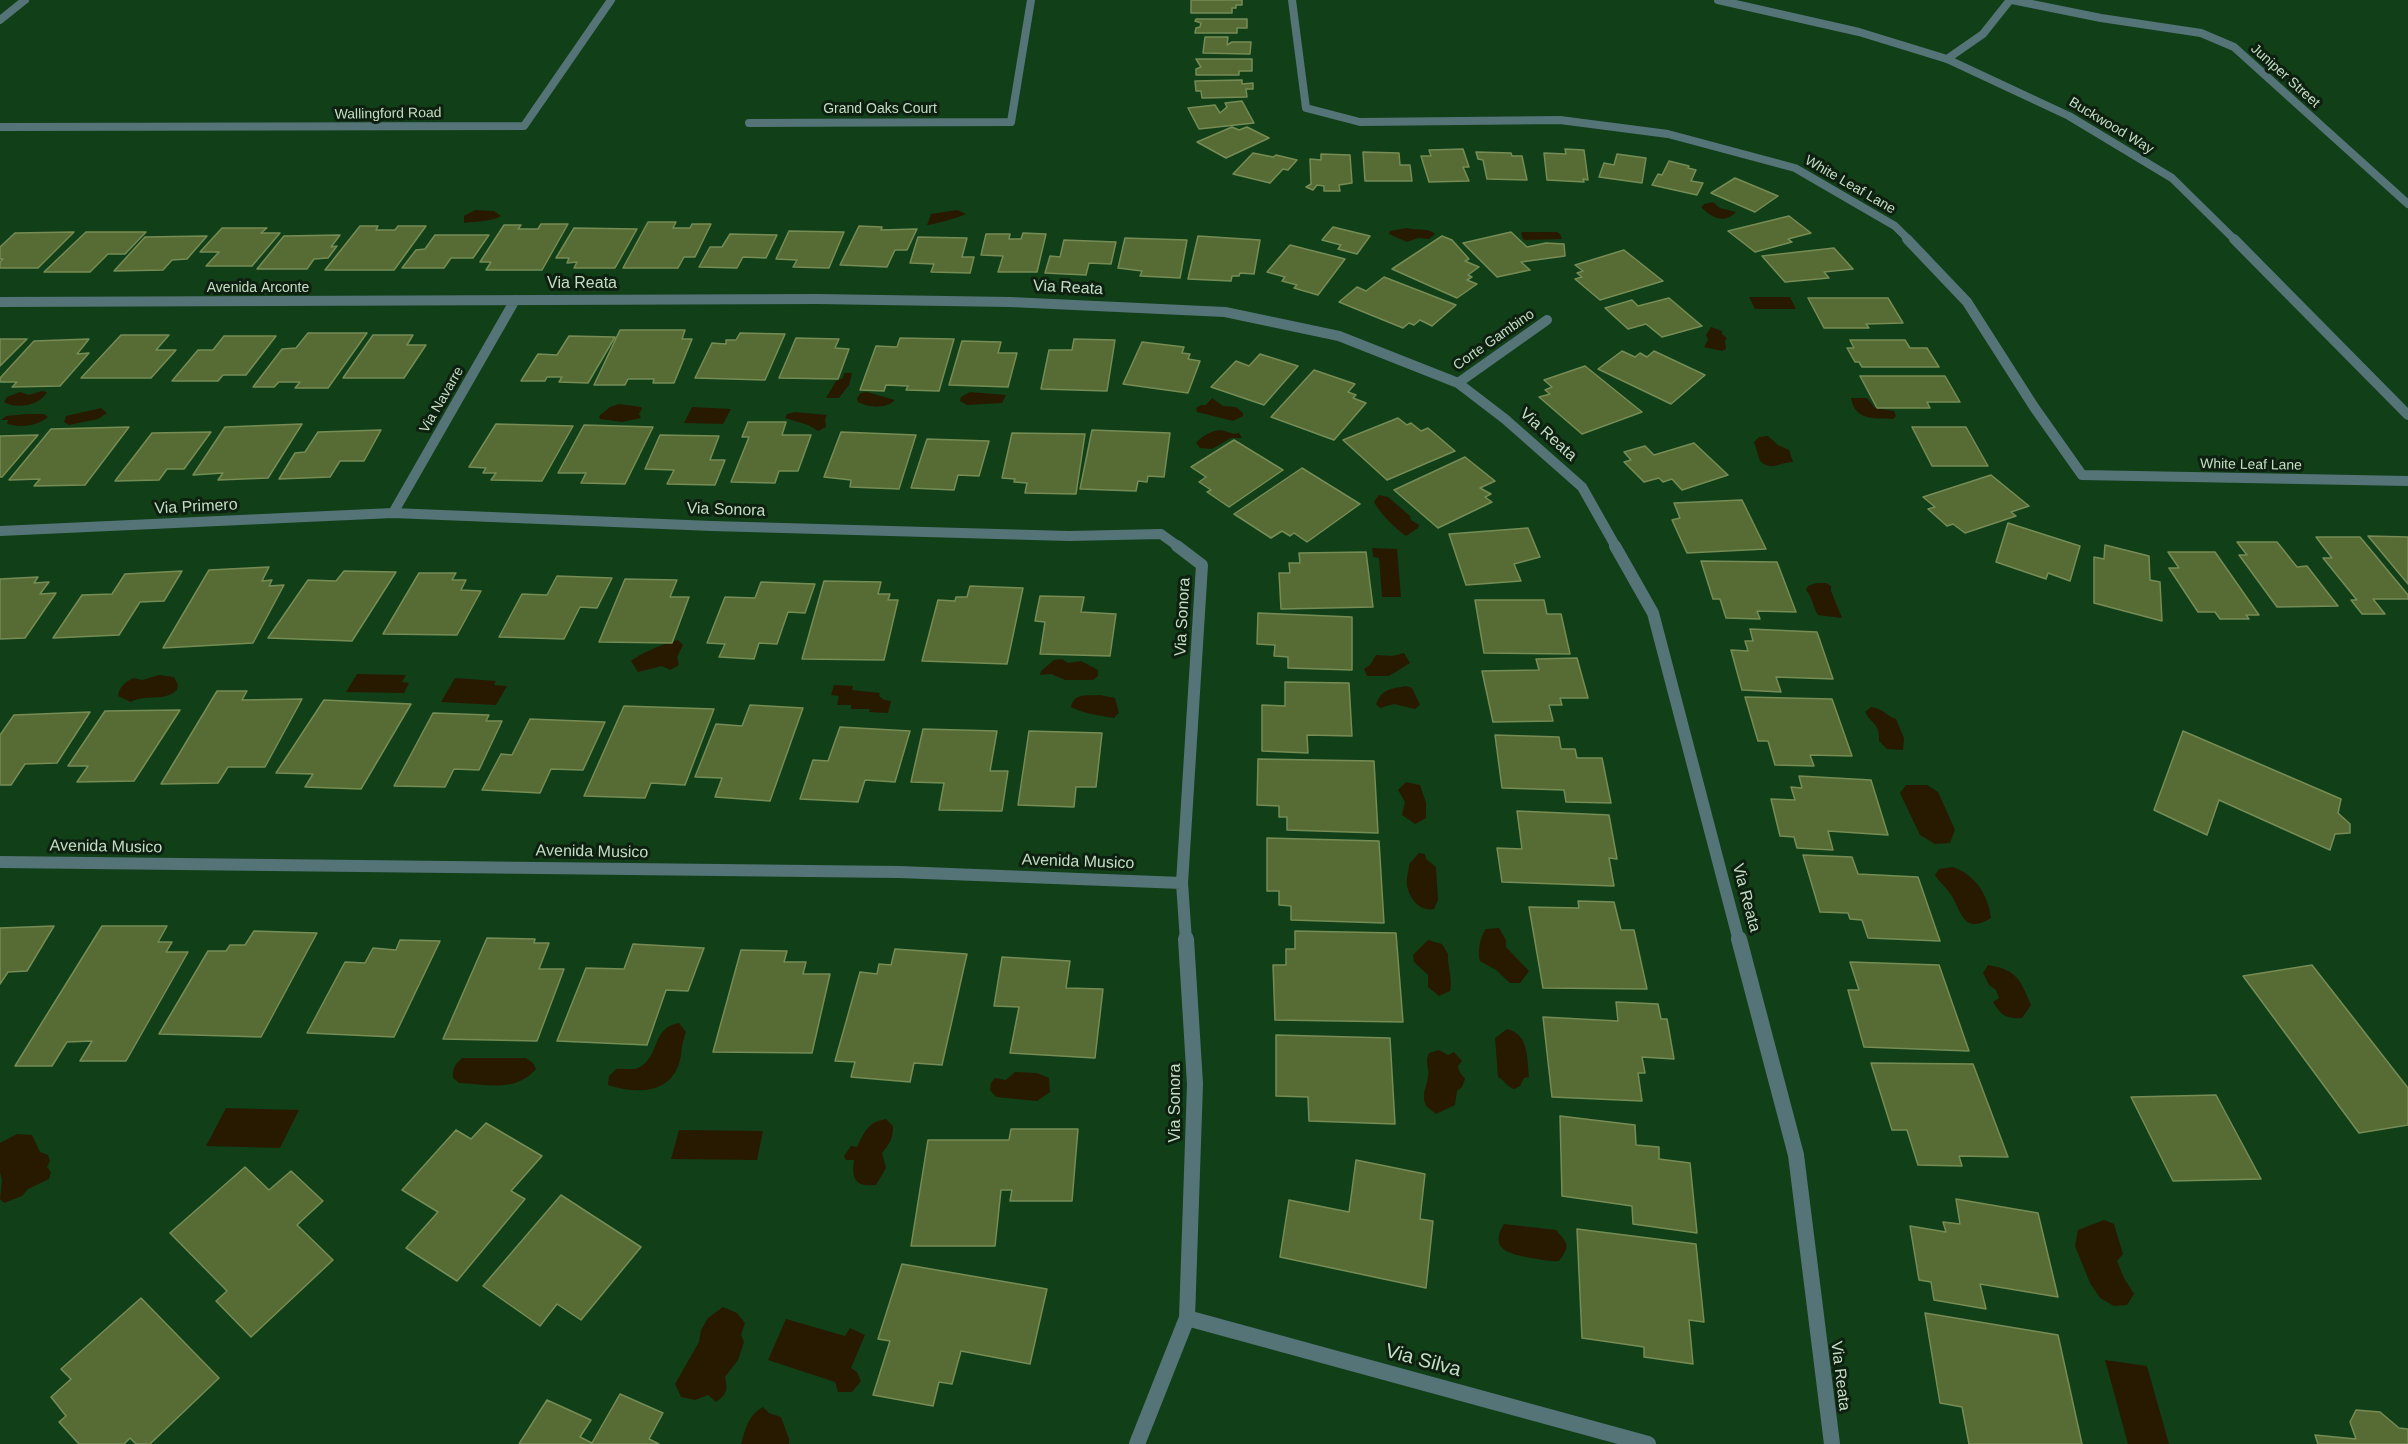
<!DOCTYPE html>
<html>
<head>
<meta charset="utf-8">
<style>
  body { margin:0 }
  canvas { display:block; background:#113f18 }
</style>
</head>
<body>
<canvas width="2408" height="1444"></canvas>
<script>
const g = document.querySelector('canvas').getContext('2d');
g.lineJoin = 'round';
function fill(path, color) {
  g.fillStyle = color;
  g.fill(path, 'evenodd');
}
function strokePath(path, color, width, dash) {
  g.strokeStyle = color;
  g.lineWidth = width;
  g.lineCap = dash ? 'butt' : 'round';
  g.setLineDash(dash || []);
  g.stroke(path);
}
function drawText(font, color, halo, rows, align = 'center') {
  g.font = font + ' Helvetica,sans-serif';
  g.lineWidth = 6;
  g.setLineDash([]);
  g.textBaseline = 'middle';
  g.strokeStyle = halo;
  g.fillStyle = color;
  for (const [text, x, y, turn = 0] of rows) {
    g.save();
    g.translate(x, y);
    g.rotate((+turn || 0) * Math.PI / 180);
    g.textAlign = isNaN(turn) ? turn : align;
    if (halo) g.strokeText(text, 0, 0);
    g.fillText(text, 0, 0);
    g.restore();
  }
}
const water = new Path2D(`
  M1713,202l7,6 16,4c-13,13 -25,5 -35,-5l3,-3z
  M475,210l19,1 7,5c-9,6 -25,5 -37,7v-7z
  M957,210l9,4c-5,3 -34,11 -39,11l4,-11z
  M1407,228c10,3 20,-1 28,6l-6,5 -11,-1 -11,4 -18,-8 1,-3z
  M1523,232h34l3,2 2,5 -36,1 -3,-1 -2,-6z
  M1749,297h41l6,12h-41z
  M1711,327l11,4v3l5,4 -2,3 1,8 -4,2 -18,-4 4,-7 -2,-5z
  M844,373h8l-3,12 -10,13h-13l10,-17 7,-3z
  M42,391l5,1c-6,13 -31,18 -43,10l3,-5 13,-5 9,3z
  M867,392l28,8c-9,9 -25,8 -37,2l-1,-4 4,-5z
  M970,392l36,3 -4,8 -35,2 -7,-4 1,-4z
  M1212,398l11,8 13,1 7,6v3l-10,5 -36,-9 -1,-4 5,-3h5z
  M1851,398h16l8,10 19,3 2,5 -3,3c-19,-1 -38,2 -42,-21z
  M619,404l22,3 1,2 -3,5 2,4 -19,4 -22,-3 -1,-3 11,-9z
  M692,407l39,2 -8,15 -39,-1z
  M101,408l6,5 -9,6 -29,6 -5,-3 2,-6z
  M795,412l32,3 -2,4 1,8 -8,4 -10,-6 -23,-7 2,-4z
  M27,414h17l4,3c-11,9 -27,11 -41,7l1,-4h-7l5,-4z
  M1221,430l13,4 5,-1 3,5h-11l-19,11 -12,-1 -4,-5c7,-8 15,-12 25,-13z
  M1768,436l10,9 11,5 4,12c-13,0 -21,10 -33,-1l-6,-19 5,-5z
  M1379,495l9,2 22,19 1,4 8,5 -1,3 -12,8c-12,-9 -25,-21 -32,-34z
  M1372,548l25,1 4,48h-19l-3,-39 -6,-1z
  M1816,583h10l5,3v5l11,27 -24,-3c-6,-9 -5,-17 -12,-25l2,-4z
  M678,640l5,5 -6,12 2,8 -9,5 -8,-4 -24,6 -7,-11c8,-7 36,-19 47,-21z
  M1404,653l6,10 -21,13h-22l-3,-7 6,-4 6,-10 16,1z
  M1062,659l6,4 13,-2 17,9v6l-5,4h-28l-14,-6 -11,1 1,-4 13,-11z
  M357,674l49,1 -4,7 7,1 -5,10 -58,-1z
  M159,675l15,2 4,8 -1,5c-15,13 -30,3 -46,12l-13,-6c1,-9 8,-15 16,-18l8,2z
  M455,678l41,3 -2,4 13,1 -11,19 -55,-3z
  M834,685l19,1 -1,4 28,3 -1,3 5,4 7,1 -3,12 -19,-1 1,-3h-19v-4h-14l2,-9 -8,-1z
  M1406,686l6,2 8,17 -5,4 -21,-5 -14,4 -4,-4c6,-16 16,-15 30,-18z
  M1100,695l15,3 4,15 -5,5c-13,-2 -33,-5 -43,-11 3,-15 17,-11 29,-12z
  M1871,707c12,1 15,9 25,12l8,19 -1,12 -16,-1 -8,-8c1,-18 -7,-16 -14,-29z
  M1406,782l14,3 6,18v15l-11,6 -13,-9 3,-13 -7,-12z
  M1906,785h21l11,7 17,38 -5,13 -15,1 -15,-9 -20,-42z
  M1419,853l6,1 1,5 10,8 2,33 -4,9c-15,3 -25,-11 -27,-24 -1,-7 2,-14 2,-21z
  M1953,867c22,8 35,27 38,51 -25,15 -28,0 -38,-20 -4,-8 -13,-15 -18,-23l4,-6z
  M1499,928l7,12v7l23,24 -9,12h-10l-14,-13 -16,-9c-3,-8 0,-25 6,-32z
  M1428,940l14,4 6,10c-1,12 5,25 2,37l-11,5 -11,-9v-12l-14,-13 -1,-7z
  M1988,965c29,5 32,14 43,40l-9,13c-15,1 -21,-2 -29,-16l6,-4 -3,-8 -7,-5 -6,-12z
  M679,1023l7,9c-3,8 -4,14 -5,23 -6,39 -42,40 -73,30l1,-9 7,-7c8,-1 17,2 24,-2 21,-13 11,-39 39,-44z
  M1507,1029c22,5 20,29 22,48l-5,1 -4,8 -6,3c-9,-3 -9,-9 -16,-12l-3,-39z
  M1439,1050l9,5 6,-3 8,9 -4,5 1,5 6,8 -3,8 -5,4 -2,14 -19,9 -10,-8c-5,-12 0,-17 2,-29 2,-9 -4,-14 1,-24z
  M462,1058h64l7,5 3,6c-21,24 -48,15 -77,14l-6,-5c-1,-9 2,-14 9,-20z
  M1015,1072l22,1 12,5 1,14 -13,9 -41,-4 -6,-7 1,-7 4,-5 11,2z
  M226,1108l73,2 -19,38 -74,-2z
  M886,1119l7,7c0,13 -3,17 -11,27l4,15 -10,17c-20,2 -25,-5 -22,-25h-8l-2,-4 7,-10 6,1c8,-16 11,-25 29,-28z
  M679,1130l84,1 -6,29 -86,-1z
  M17,1134l15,1 8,17 8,3 2,6 -3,6 4,5 -2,7 -21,10 -6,7 -18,7 -4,-4 2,-18 -2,-9v-29z
  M2104,1220l10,4 9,30 -6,7 7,17 10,16 -7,11 -13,1 -14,-8 -10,-15 -15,-37 3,-16z
  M1504,1224l52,6c13,15 14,15 3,31 -10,1 -19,-2 -28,-3 -21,-4 -43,-8 -27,-34z
  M723,1307l14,6 8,10 -4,12 3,7 -6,18 -13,17c3,12 2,18 -9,25l-8,-7 -13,5 -14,-3 -6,-13 24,-42 2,-12 7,-12z
  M786,1319l59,17 5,-8 15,7 -14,33 6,4 4,9 -9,11h-14l-3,-10 -67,-22z
  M2105,1360l42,6 22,78h-41z
  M763,1407l6,6 12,4 8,22v5h-48c5,-15 6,-28 22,-37z`);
const building = new Path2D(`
  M1191,0h51v5h-6v3h-4v5h-41z
  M1196,19h51v9h-10v5h-42l1,-5 4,-1 1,-4 -6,-2z
  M1205,37h23l-1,8 5,-3h19l-1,12 -47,-1z
  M1196,59h56v12h-13v4h-43v-6l5,-2z
  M1242,80v4l11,-1v6h-7l1,8 -45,1 -1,-7h-5l-1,-10z
  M1242,101l12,22 -55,6 -11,-21 27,-3 5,8 7,-6 -2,-4z
  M1232,127l7,3 8,-3 22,11 -43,20 -29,-16z
  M1463,149l6,18h-6l6,14 -40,1 -8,-26h10l-2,-6z
  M1565,149l19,1 4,30 -5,-1 1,3 -37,-2 -3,-27 22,1z
  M1363,152l36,1 1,12h10l2,16h-47z
  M1476,152l35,1 1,3h10l5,24 -40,-1 -4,-19 -5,-1z
  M1253,153l20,4 3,-2 21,5 -9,10 -5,-1 -13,14 -37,-9z
  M1321,154l29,1 2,28 -13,2 1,6h-16v-5l-7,-1 -4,5 -7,-3 5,-3 -1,-25 11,1z
  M1617,154l29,4 -4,25 -43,-6 5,-14 10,2z
  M1669,161l20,5 -1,2 8,2 -5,11 12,2 -6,12 -45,-10 6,-11 4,1z
  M1735,178l43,18 -23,16 -44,-19z
  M1789,216l22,17 -23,6 4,3 -37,10 -27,-21z
  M648,222h28l-3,6h17l2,-4h19l-16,33h-11l-6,11h-55z
  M541,224h27l-26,46h-56l5,-8h-11l24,-37h17l-3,4h20z
  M360,226h18l-2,4h19l3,-4h28l-32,44h-69z
  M859,226l23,1 -1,3 36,-1 -10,21h-12l-8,17 -47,-2z
  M1333,227l37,9 -13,18 -19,-5 3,-4 -19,-5z
  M222,228h45l-6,5h19l-28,33h-46l13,-14h-19z
  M574,228l63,1 -22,39h-41l3,-6 -10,1 2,-5h-13z
  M789,231l55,1 -15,36 -36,-1 4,-7 -21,-1z
  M74,232l-36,36h-38v-6l3,-3h-3v-12l15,-14z
  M86,232h60l-21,22h-17l-18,18h-46z
  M1511,232l16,15 19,-4 18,1 1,12 -44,6 9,8 -33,7 -34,-34z
  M1023,233l23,1 -9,38h-39l5,-16 -22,-1 5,-21h24l-1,5h12z
  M730,234l47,1 -11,23 -23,-1 -6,11 -38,-1 11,-20h12z
  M340,235l-9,12 6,-1 -9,12 -14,1 -7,10h-50l27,-33z
  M435,235h54l-16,23h-22l-7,10h-42l14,-18 9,-1z
  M207,236l-20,23 -15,1 -9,10 -49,1 31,-34z
  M1198,236l62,4 -6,34 -14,-1 -1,3h-7l-1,5 -43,-2z
  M1442,236l10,4 17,19 -4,2 14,6 -11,8 4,2 -5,3 10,4 -20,14 -65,-29z
  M918,237l49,1 -5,19h12l-4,16 -39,-1 3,-8 -24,-1z
  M1125,238l62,2 -7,38 -40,-2 2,-5 -24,-3z
  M1064,240l52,2 -5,22 -22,-1 -3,12 -41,-2 5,-17 10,1z
  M1290,245l55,14 -27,36 -24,-7 3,-3 -15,-4 3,-4 -18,-5z
  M1834,248l19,21 -29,3 5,6 -44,4 -23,-26z
  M1624,250l39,31 -63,19 -25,-21 7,-2 -5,-4 6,-2 -8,-6z
  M1384,277l72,28 -24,21 -12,-6 -6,5 -5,-2 -6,5 -64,-26 18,-15 9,4z
  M1669,298l33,28 -40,11 -16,-13 -18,5 -23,-21 27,-8 6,6z
  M1808,298h80l15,25 -37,1 3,4h-45z
  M620,330h65l-3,9h10l-18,44h-21l1,-4h-26l-3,6h-31z
  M308,333h59l-39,55h-33l5,-6h-21l-5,5h-21l29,-38 14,-1z
  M740,333l45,1 -20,46 -70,-2 17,-35 14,1v-4h10z
  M121,335h48l-13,15h20l-25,28h-70z
  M373,335h40l-6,10h19l-22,33h-61z
  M224,336h52l-30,39h-23l-5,6h-46l26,-31h15z
  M569,336l46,1 -27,46 -29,-1 3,-5h-15l-2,4h-24l17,-27 19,1z
  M796,338l43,1 -4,9 14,1 -11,30 -59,-1z
  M900,338l54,1 -15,52 -33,-1 2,-4 -22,-1 -2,6 -24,-1 16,-44 21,1z
  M0,339h27l-27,27z
  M89,339l-12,15 12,-1 -29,33 -48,1 5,-5h-17v-4l34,-37z
  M1074,339l41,1 -8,51 -66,-2 8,-39h23z
  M1850,340h55l5,8h17l12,19h-77l-3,-5h-4l-8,-14h7z
  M962,341l39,1 -3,11h19l-9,34 -59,-2z
  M1142,342l42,5 -2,6 8,1 -2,5 12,2 -12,32 -65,-9z
  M1622,351l13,6 5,-4 7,4 7,-6 51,24 -34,29 -73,-35z
  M1260,354l38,12 -34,39 -53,-18 25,-26 13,5z
  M1585,366l57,46 -60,22 -43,-37 11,-3 -5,-4 7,-3 -8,-7z
  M1314,370l41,14 -7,8 8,3 -3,3 13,5 -32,37 -63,-23z
  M1860,376h85l15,26h-33l3,6h-53z
  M1398,418l9,7 4,-2 10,8 7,-3 27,23 -68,29 -44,-40z
  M748,422h38l-4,13h29l-13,36h-19l-4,12 -44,-1 18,-45h-7z
  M302,424l-34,54 -50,2 5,-7 -30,2 32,-48z
  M496,424l77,2 -31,55 -51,-1 5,-7h-13l3,-5 -17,-1z
  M584,425l69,2 -28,57 -44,-1 5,-10h-28z
  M129,427l-44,58 -51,1 6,-7 -31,1 42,-51z
  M1912,427h54l22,39h-56z
  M381,430l-17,31h-24l-10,16 -51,2 16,-26 10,-1 13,-20z
  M1092,430l78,3 -6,44 -16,-1 -1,6 -9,-1 -2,10 -56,-2z
  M211,432l-27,37h-17l-8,11 -44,1 37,-48z
  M841,432l75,3 -17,54 -49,-2 1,-7 -27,-3z
  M1012,433l73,1 -9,60 -51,-1 2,-10 -13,-1 1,-3 -13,-1z
  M38,435l-36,42h-2v-41z
  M660,435l59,1 -9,24h15l-10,25 -48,-1 7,-14 -29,-1z
  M927,439l62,2 -10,35 -21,-1 -4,15 -43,-2z
  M1234,440l49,30 -54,37 -22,-15 4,-2 -12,-8 7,-5 -15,-10z
  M1694,443l34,32 -46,15 -10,-11 -9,3 -4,-4 -15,4 -20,-20 7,-2 -7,-8 21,-6 9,9z
  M1465,457l30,24 -15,7 11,6 -6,3 7,5 -54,26 -44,-38z
  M1302,468l58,36 -53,38 -13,-9 -4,3 -8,-5 -11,7 -37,-24z
  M1991,475l38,31 -18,6 5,4 -51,17 -12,-9 -6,2 -19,-17 7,-2 -12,-10z
  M1742,500l24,49 -79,4 -15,-33 8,-2 -6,-15z
  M2008,523l72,23 -10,35 -22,-8 -2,6 -50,-17z
  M1528,528l12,29 -26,7 7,17 -55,4 -17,-51z
  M2368,536l40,1v47z
  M2316,537h44l48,58v4h-35l12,15h-23l-11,-14h6l-34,-42h9z
  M2237,542h40l20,25 10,-1 31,40 -61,1 -38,-52h8z
  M2105,545l44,11 1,24 10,2 2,39 -68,-18v-46l10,2z
  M1366,552l7,55 -92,2 -2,-36h11l-1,-10h11l-1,-10z
  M2168,552h47l44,63h-13l3,4h-29l-5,-7h-17l-29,-44h10z
  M1701,561l76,1 19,50 -39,-1 3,8 -34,-1 -6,-19h-7z
  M269,567l-7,14 10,-1 -3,6 15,-1 -31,58 -90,5 46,-78z
  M182,571l-18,30 -24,1 -21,33 -66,3 29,-43 30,-1 13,-20z
  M344,571l52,1 -44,69 -84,-3 40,-58 28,1z
  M419,573h37l-4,7h14l-5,10 20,1 -24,44 -74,-1z
  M557,576l55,2 -15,30 -17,-1 -16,32 -65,-2 23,-43 25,1z
  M38,577l-4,6 15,-1 -9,12 16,-1 -31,45 -25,1v-60z
  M625,579l52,1 -7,17h19l-17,46 -73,-1z
  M824,581l57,1 -3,12h12l-2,6h10l-14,60 -82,-1z
  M761,582l54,2 -10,29 -17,-1 -11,32 -18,-1 -5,16 -35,-2 6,-13 -18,-1 18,-46 30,1z
  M970,586l53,2 -16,76 -85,-3 16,-61 17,1 1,-4h11z
  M1040,596l44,1 -3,15 35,2 -6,42 -70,-2 5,-32 -10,-1z
  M1475,600h69l3,14h14l9,40 -86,-1z
  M1258,613l94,4v53l-64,-2v-11l-14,-1 1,-11 -18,-1z
  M1750,629l67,3 16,47 -57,-2 5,15 -39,-2 -11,-40 17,1 -3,-10h8z
  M1577,658l11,40h-28l2,7h-13l4,16 -60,1 -11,-51 57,-1 -3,-11z
  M1285,682l64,1 3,53 -45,-1 1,18 -46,-2v-46l23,1z
  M217,691h30l-5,9 60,-1 -37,68h-37l-10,16 -57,1z
  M1745,697l87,2 20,57 -42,-1 4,11 -39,-1 -7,-24h-10z
  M324,700l87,4 -50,85 -56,-2 8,-13 -37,-1z
  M750,705l53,3 -33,93 -55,-4 7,-19 -27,-1 21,-53 26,2z
  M624,706l90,3 -29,76 -34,-2 -6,15 -61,-2z
  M180,710l-46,71 -57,1 11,-16h-20l37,-55z
  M90,712l-33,51 -32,1 -14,21h-11v-50l14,-20z
  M433,713l56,2 -3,6h16l-23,49 -25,-1 -9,18 -51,-1z
  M530,719l75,3 -22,48 -32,-1 -11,24 -58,-3 19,-36 11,1z
  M840,727l70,4 -15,51 -30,-2 -7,22 -58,-3 13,-39 15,1z
  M923,729l74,2 -7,40h18l-6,40 -63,-1 5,-27 -33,-1z
  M1029,731l73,2 -6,54h-20l-2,20 -56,-2z
  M2183,731l158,68 -3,14 12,11v9l-15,1 -5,16 -111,-50 -12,35 -53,-25z
  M1495,735l64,2 2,12h14l2,9h25l9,45 -45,-1 -2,-12 -62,-2z
  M1258,759l116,2 4,72 -91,-3v-13h-8v-11l-22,-1z
  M1799,776l72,4 17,55 -60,-4 5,19 -36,-2 -3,-11 -14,-1 -9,-37 24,1 -4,-13 11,1z
  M1517,811l92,4 8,44 -8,-1 5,28 -112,-4 -5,-34 25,1z
  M1267,838l112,3 5,82 -93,-3v-14l-12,-1v-14h-12z
  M1803,855l49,2 6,17 60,3 22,64 -72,-3 -6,-18 -12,-1 -2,-6 -28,-1z
  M1578,901l36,1 7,28h13l13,59 -104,-1 -14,-81 50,1z
  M54,926l-27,45 -19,1 -8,12v-56z
  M102,926h65l-9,16h14l-6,10h22l-62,109h-46l12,-20 -25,1 -15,24h-37z
  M254,931l63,2 -56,104 -102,-3 49,-83h18l4,-6h15z
  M1295,931l101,2 7,89 -128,-2 -2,-55h13v-16h9z
  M487,938l48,1 -1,4h15l-10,26h25l-27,72 -94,-2z
  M400,940l40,1 -46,96 -87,-4 38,-71 20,1 8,-15 23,2z
  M633,944l71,4 -16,43 -22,-1 -19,55 -90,-4 29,-73 38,1z
  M895,949l72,5 -25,111 -28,-2 -4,19 -59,-5 4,-15 -20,-1 25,-89 17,2 2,-10 12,1z
  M741,950l46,1 -3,11h22l-3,12h27l-18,79 -99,-1z
  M1002,957l68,4 -4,27 37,1 -8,69 -85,-5 9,-46 -25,-1z
  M1850,962l89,3 30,86 -105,-4 -16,-57h11z
  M2312,965l96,123v37l-49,8 -116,-157z
  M1616,1002l42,2 3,15h6l7,40 -32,-2 3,16h-7l4,28 -90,-4 -9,-80 75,4z
  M1276,1035l114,3 5,86 -86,-3 -1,-24 -32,-1z
  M1871,1063l102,1 35,93 -49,-1 3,10 -44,-1 -11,-35h-15z
  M2216,1095l45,84 -88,2 -42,-84z
  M1560,1116l75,9 1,20 23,2v12l31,4 7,70 -64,-9 -1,-18 -70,-10z
  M486,1123l56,33 -31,35 14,8 -68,82 -51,-33 32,-36 -36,-22 54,-60 15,9z
  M1011,1129h67l-6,72h-62l2,-11h-11l-6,56h-84l17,-106h81z
  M1356,1160l69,14 -5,45 13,2 -7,67 -146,-31 9,-57 60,12z
  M245,1167l24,23 22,-19 32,30 -26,24 36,35 -82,77 -35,-36 11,-10 -57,-58z
  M561,1195l80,52 -60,73 -24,-16 -17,22 -57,-40z
  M1956,1199l82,14 20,84 -78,-13 6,25 -52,-9 -3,-18 -12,-2 -9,-54 36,6 -3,-10 17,2z
  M1577,1229l119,15 8,78 -15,-2 4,44 -49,-7v-10l-62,-9z
  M902,1264l145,25 -17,75 -69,-13 -9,33 -13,-2 -6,24 -60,-11 17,-54 -12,-2z
  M141,1298l78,80 -69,66h-14l-6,-6 -6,6h-45l-20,-22 7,-6 -15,-19 20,-18 -10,-10z
  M1925,1313l133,22 24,109h-113l-7,-37 -22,-4z
  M620,1394l43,19 -14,26 10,5h-140l28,-44 44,20 -11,17 12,6z
  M2356,1410l24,2 19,16 9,1v15h-90l-3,-9 41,4 -6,-17z`);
const minorFar3 = new Path2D(`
  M1292,0l14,108 54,14 200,-2 108,14 127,34 100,58 14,14
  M1718,0l141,32 88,27 122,57 103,62 63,62
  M2012,0l89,18 100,15 33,14 174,157
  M0,20l25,-20
  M1947,59l36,-25 27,-34
  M749,123l262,-1 20,-122
  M0,127l524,-1 87,-126`);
const minorFar2 = new Path2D(`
  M1907,239l60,63 67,105 48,68 326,6
  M2234,239l174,176
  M0,302l817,-3 193,3 215,10 114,24 119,47 47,36 77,68 34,60
  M1458,383l89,-63
  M393,513l122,-213
  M0,531l393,-18 319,13 357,10 92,-2 18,13`);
const minorFar1 = new Path2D(`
  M1177,546l25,19 -20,318 4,58
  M1615,546l38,67 86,328
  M0,862l899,10 283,11`);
const minor = new Path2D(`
  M1739,939l57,216 36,289
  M1187,1318l461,126
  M1137,1444l50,-126 8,-234 -9,-145`);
const farStreetnames = [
  ["Juniper Street",2285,76,42],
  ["Grand Oaks Court",880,109],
  ["Wallingford Road",388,114,-1],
  ["Buckwood Way",2111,126,31],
  ["White Leaf Lane",1850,185,30],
  ["Avenida Arconte",258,288],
  ["Corte Gambino",1494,340,-35],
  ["Via Navarre",442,400,-60],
  ["White Leaf Lane",2251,465,1]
];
const streetNames = [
  ["Via Reata",582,284],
  ["Via Reata",1068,288,3],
  ["Via Reata",1548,435,42],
  ["Via Primero",196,507,-3],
  ["Via Sonora",726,510,2],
  ["Via Sonora",1183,617,-87],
  ["Avenida Musico",106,847,1],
  ["Avenida Musico",592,852,1],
  ["Avenida Musico",1078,862,2],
  ["Via Reata",1746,898,75],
  ["Via Sonora",1176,1103,-90],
  ["Via Reata",1840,1376,83]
];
const nearStreetnames = [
  ["Via Silva",1423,1361,15]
];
fill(water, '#271a00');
fill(building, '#576b35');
strokePath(building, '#768c55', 1.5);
strokePath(minorFar3, '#557478', 8);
strokePath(minorFar2, '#557478', 10);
strokePath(minorFar1, '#557478', 12);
strokePath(minor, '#557478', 16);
drawText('14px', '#c5ddc5', '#0e2110', farStreetnames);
drawText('16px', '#c5ddc5', '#0e2110', streetNames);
drawText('20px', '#c5ddc5', '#0e2110', nearStreetnames);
</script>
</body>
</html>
